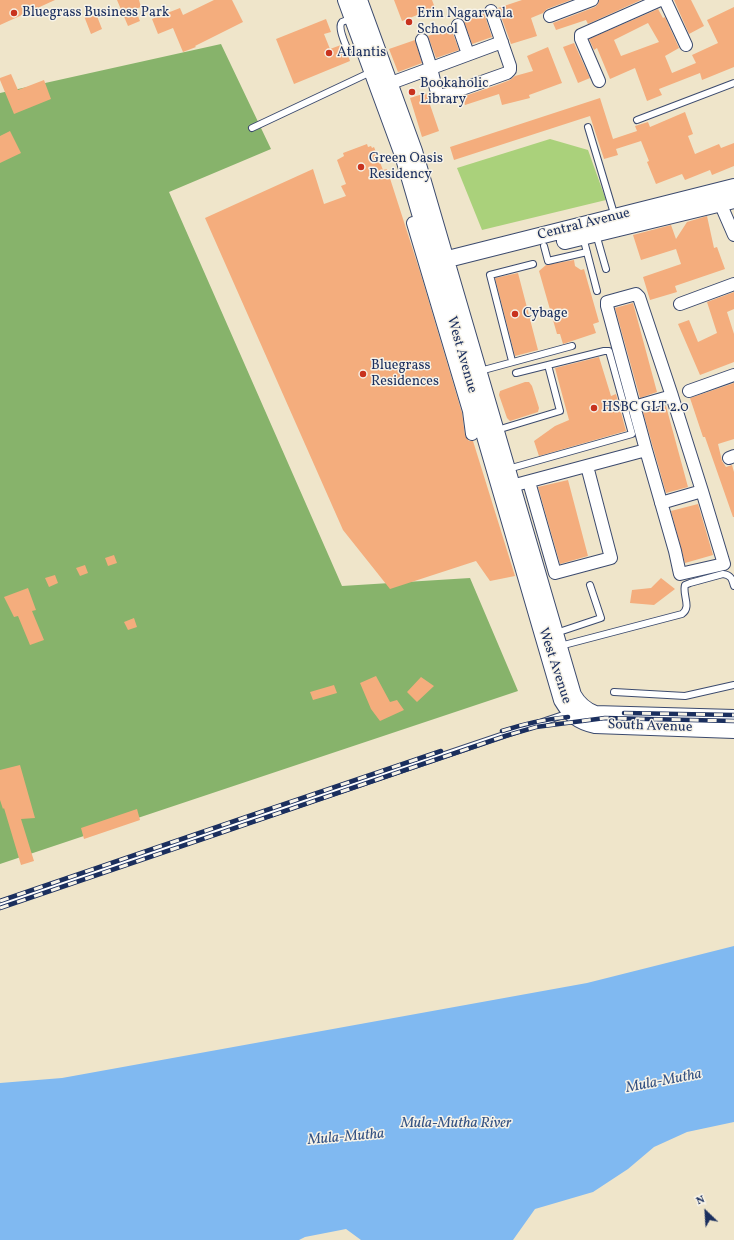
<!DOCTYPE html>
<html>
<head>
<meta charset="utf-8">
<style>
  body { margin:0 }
  #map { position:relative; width:734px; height:1240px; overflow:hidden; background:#efe5ca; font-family:Vollkorn,serif }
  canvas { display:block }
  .north { position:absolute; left:686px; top:1192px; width:40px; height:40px; -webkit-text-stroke:3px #f7f3e8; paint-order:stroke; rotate:335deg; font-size:11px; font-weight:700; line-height:16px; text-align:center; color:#1b2f5e }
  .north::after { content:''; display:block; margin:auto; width:14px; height:18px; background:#1b2f5e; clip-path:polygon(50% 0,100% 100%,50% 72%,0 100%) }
</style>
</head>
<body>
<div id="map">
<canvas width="734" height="1240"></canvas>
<div class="north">N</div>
</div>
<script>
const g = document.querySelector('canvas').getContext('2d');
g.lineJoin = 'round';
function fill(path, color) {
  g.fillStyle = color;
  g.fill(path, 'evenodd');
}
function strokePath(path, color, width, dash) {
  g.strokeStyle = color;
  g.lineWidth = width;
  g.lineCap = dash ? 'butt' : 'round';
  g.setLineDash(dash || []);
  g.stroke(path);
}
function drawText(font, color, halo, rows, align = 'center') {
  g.font = font + ' Vollkorn,serif';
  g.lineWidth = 3;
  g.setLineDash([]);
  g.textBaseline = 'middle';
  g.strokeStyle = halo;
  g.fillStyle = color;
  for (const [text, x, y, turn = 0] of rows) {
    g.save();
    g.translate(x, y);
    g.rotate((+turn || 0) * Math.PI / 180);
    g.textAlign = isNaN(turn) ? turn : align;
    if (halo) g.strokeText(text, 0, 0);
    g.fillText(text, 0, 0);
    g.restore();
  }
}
const green = new Path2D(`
  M550,139l38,11 18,50 -124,30 -25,-62z`);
const forest = new Path2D(`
  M221,44l50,105 -102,43 173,394 128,-8 48,113 -518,173v-771z`);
const water = new Path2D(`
  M734,946v176l-47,10 -33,15 -26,22 -35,23 -58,17 -22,31h-152l-15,-11 -41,8 -6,3h-299v-157l62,-5 525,-95z`);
const building = new Path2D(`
  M0,0h55l-55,25z
  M117,0h22l2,7 -6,2 5,12 -12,5z
  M214,0h18l11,22 -48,24 1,1 -13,5 -10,-24 -15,6 -6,-15 28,-11 3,7z
  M394,0h38l3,8 -33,13z
  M522,0h49l-24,9 -4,4 -12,5 6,18 -26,8 -13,-36z
  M599,0h42l-53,24 -2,-4 -30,10 -3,-7 42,-16 3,-3z
  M674,0h17l13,26 -15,8z
  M734,7v60l-32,13 -2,-7 -41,16 3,6 -15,6 -12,-33 -25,11 -13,-31 -3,2 -5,-11 69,-30 5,9 2,-1 14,31 -14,8 7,17 24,-10 -4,-8 26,-12 -11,-23zM648,23l11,19 -38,14 -7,-16z
  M95,11l7,18 -11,5 -7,-18z
  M484,13l8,24 -20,7 -9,-25z
  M326,19l5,13 -7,2 6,15 11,-4 3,8 4,2 2,6 -56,23 -18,-45z
  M451,28l8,22 -23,8 -8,-22z
  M415,40l7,23 -24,9 -9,-23z
  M574,43l16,35 -12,5 -15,-36z
  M548,47l14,36 -33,12 1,3 -28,7 -3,-11 -34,11 -3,-8 35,-12 13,-5 5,-4 18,-5 -6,-15z
  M11,74l7,16 26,-10 7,19 -37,15 -14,-34v-2z
  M426,93l13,38 -17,6 -12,-39z
  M600,98l13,41 24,-8 -2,-5 13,-4 2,5 35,-15 8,22 -5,2 7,18 24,-10 2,4 13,-5v23l-22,9 -2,-5 -25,10 -3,-6 -26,10 -9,-22 2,-1 -8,-20 -25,8 2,6 -14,4 -14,-43 -136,44 -4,-13z
  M10,131l11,22 -21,10v-27z
  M367,144l1,3 3,-1 1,2 2,-1 9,23 4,-1 34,106 41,138 3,22 4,6h4l42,135 -25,5 -14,-20 -86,28 -47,-59 -138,-312 108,-49 11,35 22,-8 -5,-10 5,-2 -9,-24 7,-4 -1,-3z
  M707,216l7,32 3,-1 8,22 -50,17 2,6 -27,8 -7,-23 38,-13 -5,-15 -35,11 -8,-25 38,-10 5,14 11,-17z
  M574,260l1,6 6,4 3,-1 15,53 -6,2 3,9 -33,11 -3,-10h-3l-18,-63 7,-6z
  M518,273l20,77 -23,6 -20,-78z
  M734,292v17l-7,3 7,22v28l-34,13 -22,-51 11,-4 9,22 19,-9 -10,-31z
  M633,303l24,89 -17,6 -25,-90z
  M599,357l12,39 5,-2 10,37 -87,25 -5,-15 21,-15 14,-6 -14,-52z
  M525,382h4l3,4 7,22 -1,4 -28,9 -3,-3 -8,-23 1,-4z
  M734,383v56l-16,5 4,17 4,6 6,-2 2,7v45h-1l-28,-80h-2l-13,-39z
  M666,406l22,81 -22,6 -23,-81z
  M568,480l20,76 -28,8 -22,-77z
  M698,504l15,51 -28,8 -14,-52z
  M114,555l3,8 -9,3 -3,-8z
  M85,565l3,8 -8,3 -4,-8z
  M55,575l3,8 -9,4 -4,-9z
  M661,578l14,11 -21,16 -24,-2 2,-13 19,-2z
  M28,588l8,22 -4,1 12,29 -14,5 -12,-29 -4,1 -10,-20z
  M134,618l3,9 -9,3 -4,-8z
  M376,676l14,26 7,-2 7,10 -24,11 -9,-12 -11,-26z
  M421,677l13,9 -17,16 -10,-10z
  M334,685l3,8 -24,7 -3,-8z
  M20,765l15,53 -14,1 13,42 -13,4 -17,-57 -1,1 -3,-9v-30z
  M137,809l3,11 -56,19 -3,-11z`);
const lane = new Path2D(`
  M348,51c-2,-6 -11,-24 -6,-29 2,-1 7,-2 9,-4
  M637,120l97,-37
  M588,127l27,90
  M252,128l119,-56
  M596,234l10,35
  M583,237l14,54
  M544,246l4,15 39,-9
  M512,361l-22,-86 43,-11
  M480,371l92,-25
  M497,430l63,-19 -12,-46
  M508,469l124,-35 -23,-83h-5l-88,22
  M556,633l45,-15 -11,-33
  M560,646l122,-32c10,-7 0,-19 3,-29l5,-2 33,-9c8,1 9,5 11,12
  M614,692l71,4 49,-11
  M0,905l569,-192`);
const street = new Path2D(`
  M665,0l21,45
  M550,16l42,-16
  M458,25l10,29
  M422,40l9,28 6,25 3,2h5l62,-22 3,-3v-4l-19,-55
  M599,81l-18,-42v-4l79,-35
  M383,86l119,-44
  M717,196l17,39
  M413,223l56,188 3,23
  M680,304l54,-20
  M689,391l45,-16
  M634,407l38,-11 30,95 22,73 -44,10 -5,-23 -29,-101
  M729,458l5,-2
  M529,482l26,91 56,-15 -24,-92
  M504,488l142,-38 -39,-144v-4l29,-8 3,3 33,99
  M661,503l41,-12`);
const secondary = new Path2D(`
  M346,0l57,155 159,545c9,15 16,21 33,25l139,5
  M359,0l55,151 159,544c5,9 11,15 22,19l139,4
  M565,241l169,-41
  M436,262l298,-75`);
const rail = new Path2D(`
  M624,713l110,2
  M502,731c22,-7 43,-12 66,-14
  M0,901l255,-87 186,-63
  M0,908l505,-172 31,-9 69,-9 129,3`);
const markers = [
  [14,13,4,"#c8321e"],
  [409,22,4,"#c8321e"],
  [329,53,4,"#c8321e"],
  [412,92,4,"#c8321e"],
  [361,167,4,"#c8321e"],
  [515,314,4,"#c8321e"],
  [363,374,4,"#c8321e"],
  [594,408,4,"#c8321e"]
];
const poiNames = [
  ["Bluegrass Business Park",22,13],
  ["Erin Nagarwala",417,14],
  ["School",417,30],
  ["Atlantis",337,53],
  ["Bookaholic",420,84],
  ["Library",420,100],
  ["Green Oasis",369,159],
  ["Residency",369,175],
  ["Cybage",523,314],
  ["Bluegrass",371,366],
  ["Residences",371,382],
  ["HSBC GLT 2.0",602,408]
];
const streetNames = [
  ["Central Avenue",584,225,-14],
  ["West Avenue",461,355,74],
  ["West Avenue",554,666,72],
  ["South Avenue",650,727,2]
];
const waterNames = [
  ["Mula-Mutha",664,1082,-11],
  ["Mula-Mutha River",456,1124],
  ["Mula-Mutha",346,1138,-5]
];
fill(green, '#aad17b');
fill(forest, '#87b36b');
fill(water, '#80b9f1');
fill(building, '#f4ad7d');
strokePath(lane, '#3b4a6e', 8);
strokePath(street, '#3b4a6e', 14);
strokePath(secondary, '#3b4a6e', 18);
strokePath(lane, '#fff', 6);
strokePath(street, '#fff', 12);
strokePath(secondary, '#fff', 16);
strokePath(rail, '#1b2f5e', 4.5);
strokePath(rail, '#f7f3e8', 3, [9]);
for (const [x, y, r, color] of markers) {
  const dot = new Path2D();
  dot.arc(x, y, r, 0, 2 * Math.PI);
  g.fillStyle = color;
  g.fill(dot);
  strokePath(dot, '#f7f3e8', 1.5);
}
drawText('14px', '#1b2f5e', '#f7f3e8', poiNames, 'left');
drawText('14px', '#1b2f5e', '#f7f3e8', streetNames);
drawText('italic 15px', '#345283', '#f7f3e8', waterNames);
</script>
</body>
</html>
